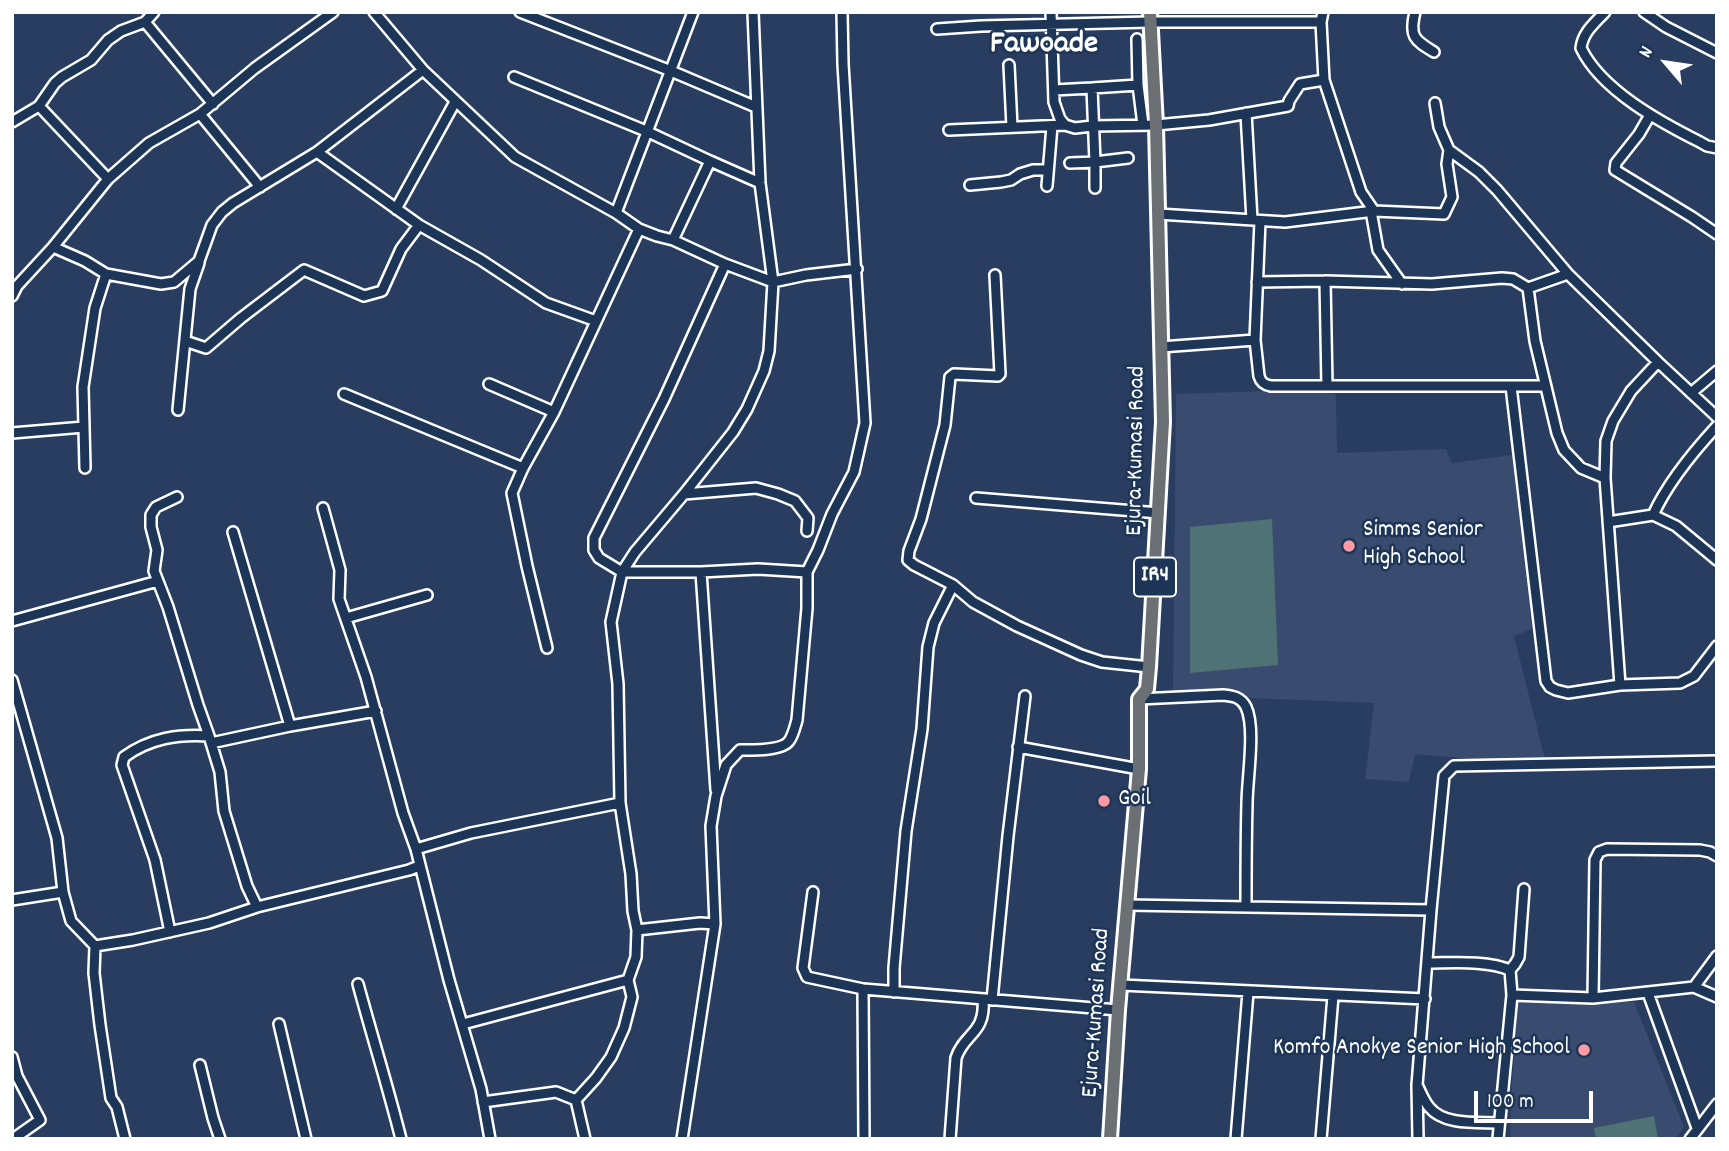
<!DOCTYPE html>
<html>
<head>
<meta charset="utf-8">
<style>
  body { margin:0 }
  #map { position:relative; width:1729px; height:1151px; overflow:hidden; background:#283d60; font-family:Dekko,sans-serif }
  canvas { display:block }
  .frame { position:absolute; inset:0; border:14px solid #fff; pointer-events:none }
  .north { position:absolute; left:1631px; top:28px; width:70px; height:70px; -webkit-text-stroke:5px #1d3557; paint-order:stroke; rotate:299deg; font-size:19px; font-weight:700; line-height:28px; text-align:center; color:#fff }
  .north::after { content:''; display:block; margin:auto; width:24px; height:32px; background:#fff; clip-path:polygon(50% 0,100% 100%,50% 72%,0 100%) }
  .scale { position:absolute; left:1474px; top:1091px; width:119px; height:32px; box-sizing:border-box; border:4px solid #fff; border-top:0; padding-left:9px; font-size:21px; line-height:24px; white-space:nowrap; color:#fff; -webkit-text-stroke:5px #1d3557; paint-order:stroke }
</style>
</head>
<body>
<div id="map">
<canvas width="1729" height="1151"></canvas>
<div class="frame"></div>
<div class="north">N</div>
<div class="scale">100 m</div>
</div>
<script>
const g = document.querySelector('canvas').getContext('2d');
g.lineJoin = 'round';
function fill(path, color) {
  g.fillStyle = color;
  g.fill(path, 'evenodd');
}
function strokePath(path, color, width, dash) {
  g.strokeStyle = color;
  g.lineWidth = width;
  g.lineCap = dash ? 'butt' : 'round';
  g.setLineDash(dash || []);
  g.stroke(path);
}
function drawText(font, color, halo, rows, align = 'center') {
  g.font = font + ' Dekko,sans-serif';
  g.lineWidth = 5;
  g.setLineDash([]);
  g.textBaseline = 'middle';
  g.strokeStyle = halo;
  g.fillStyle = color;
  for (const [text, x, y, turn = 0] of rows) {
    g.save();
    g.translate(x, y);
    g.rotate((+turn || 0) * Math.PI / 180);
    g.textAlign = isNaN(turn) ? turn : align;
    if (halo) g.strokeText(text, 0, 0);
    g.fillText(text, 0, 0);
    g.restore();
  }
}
const built = new Path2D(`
  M1328,389l6,2 2,5 1,57 109,-4 6,14 60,-8 20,174 -18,7 31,123 -59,1 -71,-6 -6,28 -44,-3 9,-76 -201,-8 3,-301z
  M1518,1001l116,1 50,125 -8,12h-166l1,-41z`);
const green = new Path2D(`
  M1272,519l6,146 -88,8v-146z
  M1654,1116l4,23h-62l-2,-11z`);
const minor = new Path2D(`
  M374,12l49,58 92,87 101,56 23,16 18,7 16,4 52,24 48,18 33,-7 51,-6
  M520,12l151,59 85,36
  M1051,12l3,90 6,17 5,6 10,3 17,-2 64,-1 53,-5 79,-14 1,-5 11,-17 24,-4
  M1323,12l-2,10 3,58 37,112 13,19
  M1415,12c-6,24 -1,28 19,40
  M1605,12c-11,12 -22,20 -24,36 20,42 79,74 119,94l7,4 10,2
  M1644,12l22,15 51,26
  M145,22l68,82
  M937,29l44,-3 169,-4h171
  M1137,39l1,46
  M1009,65l3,62
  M514,77l132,54 64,30 50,22
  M1054,90l38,-2
  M39,106l69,73
  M1246,113l6,107
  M200,114l60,73
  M1650,115l-11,19 -23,29 -1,7 77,47 25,17
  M12,122l27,-16 16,-23 7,-6 29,-17 17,-20 13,-9 24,-9 9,-10
  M949,130l116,-5
  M1449,150l30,22 18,18 71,84 90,88 59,55
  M317,152l102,73 62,35 65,43 50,18
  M1128,158l-33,4 -3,-74 46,-3 5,40
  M1070,163l25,-1v26
  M970,185l31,-3 10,-2 9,-6 13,-4h15
  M1047,186l5,-60
  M396,209l59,-107
  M1371,211l7,39 24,34
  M616,213l77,-201
  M1158,214l127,8 89,-11 70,3 8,-17 -5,-33 2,-14 -10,-23 -4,-24
  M1260,221l-5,119 4,36c2,7 6,9 12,10h274
  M673,240l37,-79
  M53,247l32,14 21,13 55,10 13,-2 25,-21 13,-36 10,-13 11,-9 84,-51 106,-82
  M725,264l-61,135 -70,139v12l5,8 23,14h79l57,-3 49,3 11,-22 14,-36 22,-42 11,-49 -22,-359 -1,-52
  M1568,274l-40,14 7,53 22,92 7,17 17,18 24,10
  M995,275l5,99 -2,2 -44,-2 -4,3 -5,48 -24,94 -12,32 -1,9 6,5 39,20 20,17 44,24 64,29 21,7 47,5
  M1325,281l2,105
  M1257,282l68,-1 107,3 70,-6 11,1 15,9
  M12,296l5,-10 36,-39 55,-68 41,-36 51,-29 55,-46 78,-56
  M185,341l21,7 35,-30 63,-48 60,26 18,-5 19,-42 18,-24
  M1161,347l94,-7
  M489,384l65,28
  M1511,386l35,295 4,6 6,3 12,3 52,-8 60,-2 14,-7 23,-30
  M1691,393l26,-22
  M344,394l179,74
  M178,410l12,-121 9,-26
  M12,433l72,-6
  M85,468l-2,-81 12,-79 11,-34
  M684,494l72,-6 22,6 17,7 13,17 -1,13
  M177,497l-21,10 -5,8v12l6,23 -3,21 14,36 30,98 11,31 11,36 4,39 23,75 10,21
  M976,498l183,15
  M323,508l17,62 -1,29 27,78 37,136 13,36 33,131 32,109 9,50
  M1653,515c15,-33 40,-63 64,-89
  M1608,522l45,-7 23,11 41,34
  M233,532l57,194
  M701,572l15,218
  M346,618l81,-23
  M12,621l146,-40
  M547,648l-20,-82 -15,-73 11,-25 31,-56 85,-183
  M12,680l45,158 6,54 8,29 24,25 38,-6 76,-17 48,-16 152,-37 10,-4
  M1620,685l-15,-207 1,-37 7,-20 18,-30 27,-29
  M1139,699l84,-4c10,1 18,2 23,12 10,21 1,72 1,97 -1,34 -1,69 -1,103
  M211,743l79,-17 86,-15
  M1018,747l121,22
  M416,849l55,-16 149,-30
  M813,892l-10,76 4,9 56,12 255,21
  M12,900l51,-8
  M1127,905l304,5
  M637,930l-4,-19 -2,-37 -11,-71 -2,-119 -7,-62 11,-50 13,-20 49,-58 49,-62 14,-23 17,-38 5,-20 4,-69 -13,-99 -7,-171
  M170,932l-15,-72 -33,-95 2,-8c26,-19 54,-23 85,-21
  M95,946l-1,27 6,52 11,73 6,9 8,32
  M1428,963c24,0 59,-3 82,7l2,25 81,3 101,-11 23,10
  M1510,970l5,-6 4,-7 5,-68
  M358,984c14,52 30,103 43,155
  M1121,985l304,14
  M1694,987l23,-31
  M863,989l1,150
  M894,992v-24l12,-137 16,-102 6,-82 6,-24 19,-38
  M1648,993l49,135
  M1593,998l2,-138 4,-8 8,-3 93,1 10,2 7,4
  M992,1000l16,-164 17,-140
  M279,1024l27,115
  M463,1024l165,-44 8,-23 1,-27 63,-7 15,1
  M12,1057l5,19 23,44 -27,19
  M200,1065l13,53 7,21
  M1418,1087c3,6 6,14 11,20 15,19 49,15 70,16
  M576,1100l20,-22 15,-21 13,-29 8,-31 -4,-17
  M483,1102l73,-10 20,8 9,39
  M682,1139l33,-215 -4,-98 5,-30 10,-31 14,-15c12,0 42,1 49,-9 4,-5 6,-14 8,-21l10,-112v-36
  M950,1139l6,-81c8,-25 30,-24 27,-59
  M1236,1139l12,-147
  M1321,1139l12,-143
  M1418,1139l-1,-54 14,-175 13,-134 10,-10 263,-5
  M1498,1139l14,-144
  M1690,1139l27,-35`);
const major = new Path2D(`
  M1110,1139l8,-129 21,-241v-70l8,-10 2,-22 14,-245 -7,-297 -6,-113`);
const markers = [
  [1349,546,7,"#ff9aa2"],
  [1104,801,7,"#ff9aa2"],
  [1584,1050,7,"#ff9aa2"]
];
const shields = [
  [1155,577,42]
];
const shieldNames = [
  ["IR4",1155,577]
];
const streetNames = [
  ["Ejura-Kumasi Road",1138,451,-89],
  ["Ejura-Kumasi Road",1098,1013,-86]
];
const poiNames = [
  ["Simms Senior",1363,532],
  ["High School",1363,560],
  ["Goil",1118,801],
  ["Komfo Anokye Senior High School",1570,1050,"right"]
];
const districtNames = [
  ["Fawoade",1044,47]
];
fill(built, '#394b6e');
fill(green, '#4f7374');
strokePath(minor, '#fff', 14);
strokePath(major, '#fff', 18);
strokePath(minor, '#1d3557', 9);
strokePath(major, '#6b7074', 12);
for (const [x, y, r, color] of markers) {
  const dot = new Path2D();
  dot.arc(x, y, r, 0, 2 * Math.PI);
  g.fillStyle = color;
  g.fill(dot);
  strokePath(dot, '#1d3557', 2.5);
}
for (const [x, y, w] of shields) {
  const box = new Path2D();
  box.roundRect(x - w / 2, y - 19.5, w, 39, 5);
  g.fillStyle = '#1d3557';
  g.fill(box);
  strokePath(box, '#fff', 2);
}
drawText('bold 23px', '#fff', null, shieldNames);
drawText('24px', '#fff', '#1d3557', streetNames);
drawText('24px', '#fff', '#1d3557', poiNames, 'left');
drawText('bold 32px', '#fff', '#1d3557', districtNames);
</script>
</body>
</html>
